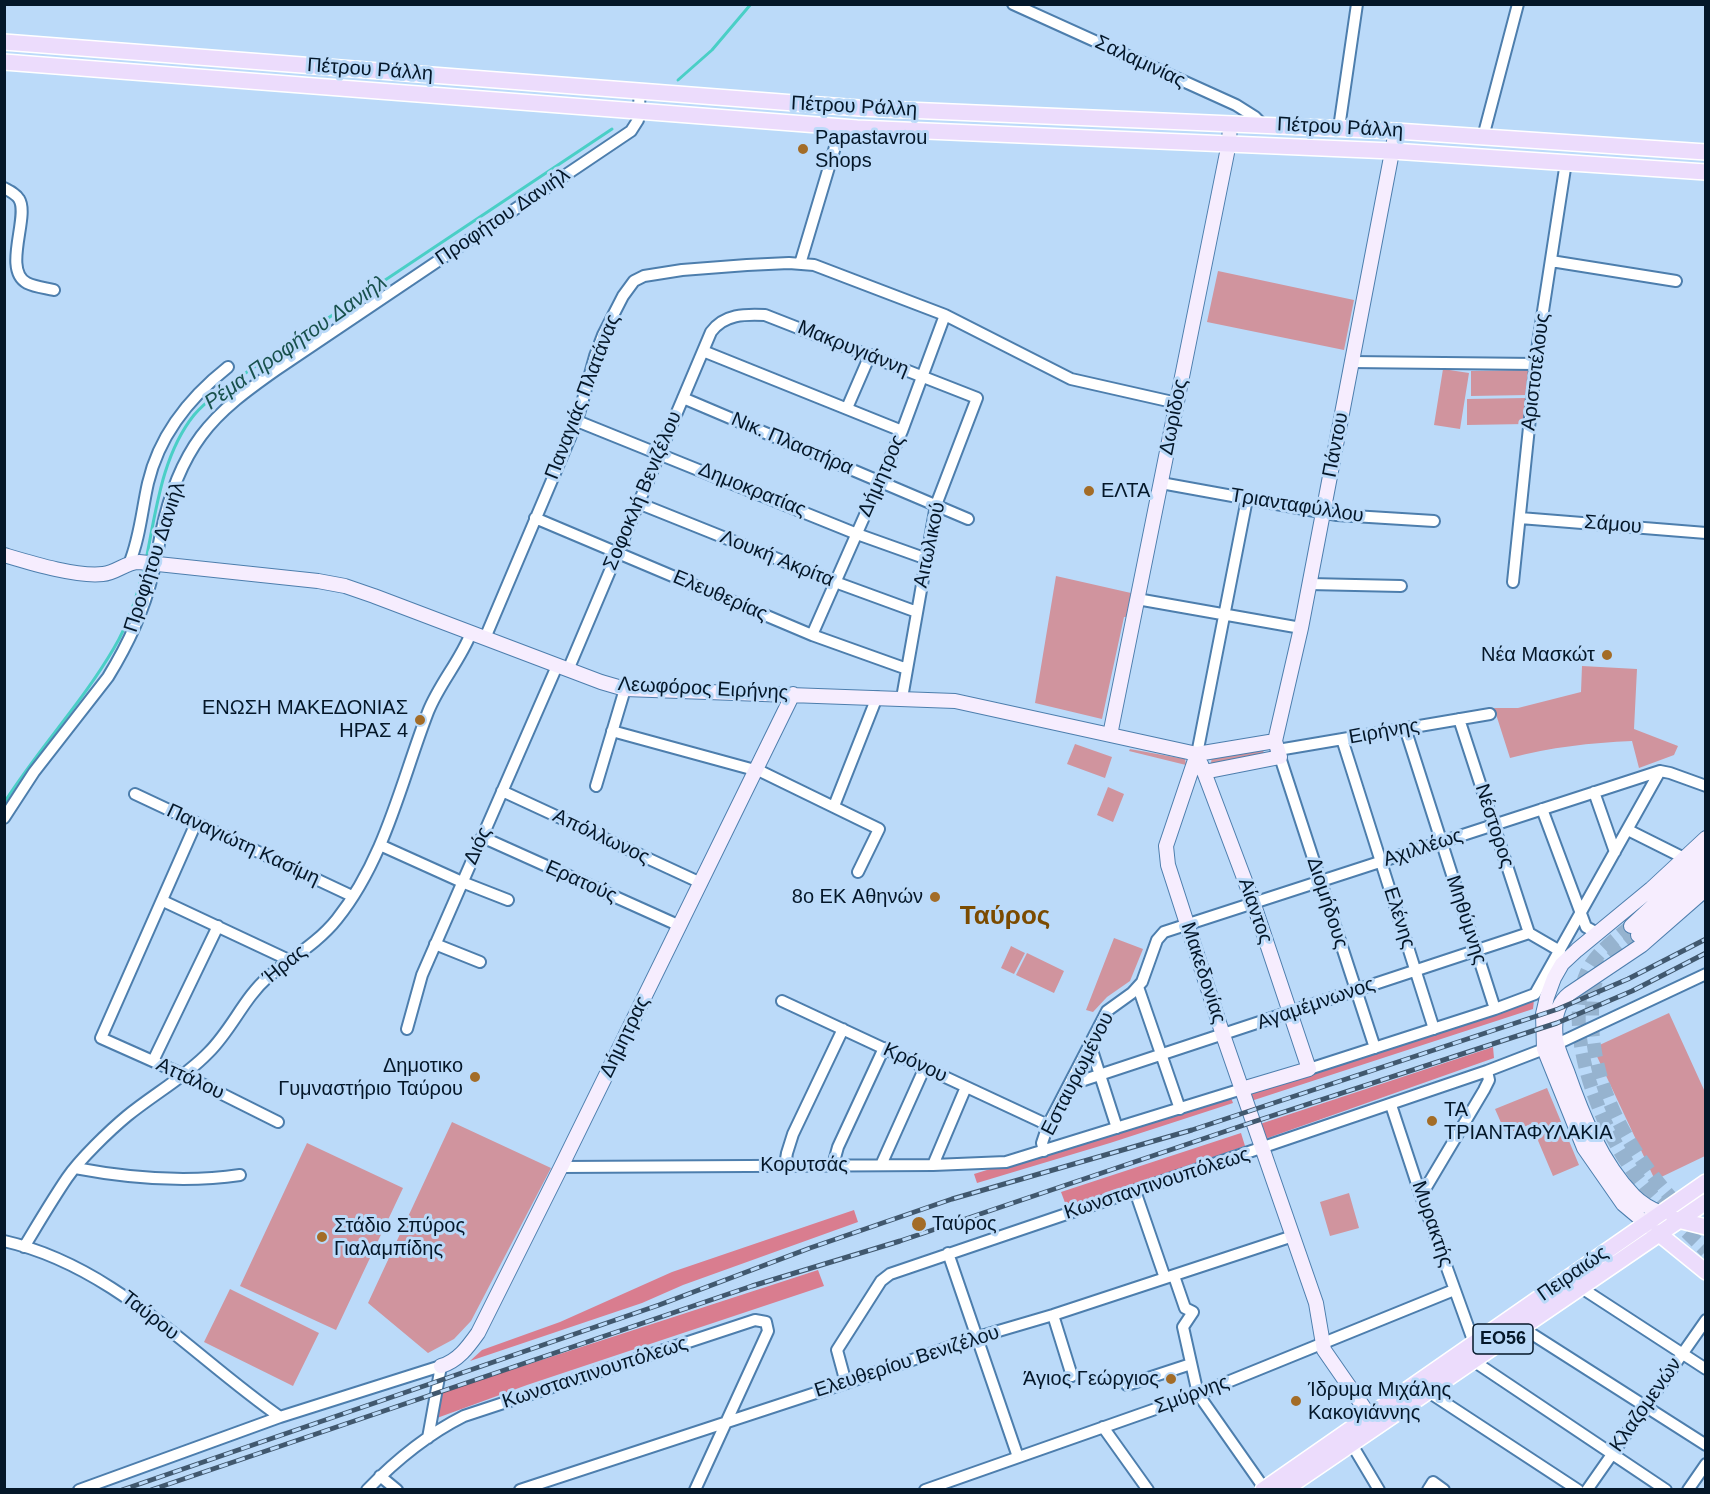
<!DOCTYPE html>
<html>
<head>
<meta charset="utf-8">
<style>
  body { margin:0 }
  #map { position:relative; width:1710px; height:1494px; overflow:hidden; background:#bbdaf9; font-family:Helvetica,sans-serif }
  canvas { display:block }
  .frame { position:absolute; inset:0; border:6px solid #041729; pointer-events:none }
</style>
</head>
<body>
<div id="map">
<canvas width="1710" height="1494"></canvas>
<div class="frame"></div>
</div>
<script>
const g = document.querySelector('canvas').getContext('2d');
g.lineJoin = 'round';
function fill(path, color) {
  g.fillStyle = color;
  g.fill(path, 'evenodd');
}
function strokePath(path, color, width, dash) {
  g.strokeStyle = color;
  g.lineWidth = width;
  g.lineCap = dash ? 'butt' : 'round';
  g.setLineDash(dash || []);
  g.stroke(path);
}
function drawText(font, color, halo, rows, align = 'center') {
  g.font = font + ' Helvetica,sans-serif';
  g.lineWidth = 6;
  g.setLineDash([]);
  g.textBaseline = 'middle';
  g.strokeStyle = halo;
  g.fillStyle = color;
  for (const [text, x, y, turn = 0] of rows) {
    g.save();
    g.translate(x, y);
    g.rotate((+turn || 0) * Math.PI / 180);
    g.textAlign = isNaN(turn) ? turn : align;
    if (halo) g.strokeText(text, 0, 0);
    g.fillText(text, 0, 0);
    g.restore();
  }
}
const green = new Path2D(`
  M1218,271l136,29 -10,50 -137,-28z
  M1443,369l26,4 -9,56 -26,-4z
  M1528,370v25l-57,1v-25z
  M1525,398v26l-58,1v-26z
  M1056,576l75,17 -5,24h-2l-22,102 -67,-16z
  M1582,666l55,3 -3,60 44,17 -4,9 -35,13 -7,-27c-42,2 -81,6 -122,17l-16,-50h24l63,-16z
  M1075,744l37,13 -7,21 -38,-14z
  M1130,749l55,10 1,6 -57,-14z
  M1263,749l1,6 -36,5 -4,5 -13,-2 1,-7 10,-2 5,2z
  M1108,787l16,7 -11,28 -16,-7z
  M1114,938l29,11 -13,32 -23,16 -14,15 -7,-2z
  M1011,946l14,7 -11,21 -13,-6z
  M1027,953l37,18 -10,22 -38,-18z
  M1669,1013l36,79v64l-50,24 -62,-132z
  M1547,1088l32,77 -26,11 -22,-52 -25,10 -11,-25z
  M452,1122l99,46 -80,153 -17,18 -26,14 -60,-50z
  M307,1143l96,45 -67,142 -96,-44z
  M1349,1193l10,35 -29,8 -10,-34z
  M230,1289l89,44 -26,53 -89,-44z`);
const forest = new Path2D(`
  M1531,999l3,1 -1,9 -285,93 -4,-12z
  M1493,1047l1,11 -232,82 -5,-15z
  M1230,1095l3,8 -123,40 -133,40 -3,-9z
  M1241,1133l4,13 -178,62 -6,-16z
  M854,1210l4,12 -175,63 -41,18 -172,58 12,-11 78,-28 112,-50z
  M818,1270l6,16 -297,99 -90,33 3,-25z`);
const stream = new Path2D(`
  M678,80l34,-30 39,-46
  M146,560c10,-49 16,-105 48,-145 10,-12 23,-21 35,-31l383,-255
  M4,803c34,-54 78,-100 110,-155 15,-25 23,-53 31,-82`);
const secondaryTunnel = new Path2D(`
  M1631,926c-15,13 -36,27 -44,46 -26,60 14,157 50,205 21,27 45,50 69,74
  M1638,935c-13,12 -31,24 -39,39 -7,13 -7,27 -7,41 -1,75 41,143 91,196`);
const street = new Path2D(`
  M1013,4l223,101 19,12 8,8
  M1339,128l18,-124
  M1483,137l35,-133
  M4,188c6,3 12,6 15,11 11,17 -17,71 8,84 8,4 19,5 27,7
  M1551,261l125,20
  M800,264l41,-137
  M703,351l199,80
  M1351,362l185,2
  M683,398l285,121
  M847,408l23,-53
  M577,421l280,113 70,25
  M1161,483l176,32 97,6
  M638,503l197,79 82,30
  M535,518l277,117 95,34
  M1520,518l186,15
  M129,564c11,-26 13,-55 19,-81 11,-47 42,-86 80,-116
  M1513,582l24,-232 29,-188
  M1309,584l92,2
  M1137,599l164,29
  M812,635l90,-204 43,-116
  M485,638l92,-217 18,-65 8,-21 20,-39 11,-15 10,-5 38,-6 65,-5 42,-2 25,2 131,50 126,64 106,24
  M568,670l143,-338c13,-18 34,-18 54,-17l212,83 -41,107 -34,193
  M1459,719l70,214
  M1405,728l90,281
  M612,731l150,41 117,57 -21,43
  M1342,739l92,290
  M1278,750l212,-36
  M1197,754l50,-255
  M1280,757l95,291
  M596,786l29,-97
  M502,791l199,92
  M1594,792l21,60
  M135,794l217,102
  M834,806l43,-109
  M1542,809l44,118 11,6
  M4,818l30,-46 74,-95c19,-31 35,-64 44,-100 4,-14 6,-29 9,-44 7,-33 20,-70 40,-97 20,-27 48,-47 75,-66l355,-239 7,-11 2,-29
  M196,823l-95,215 83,37 94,47
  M1628,830l56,28
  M482,837l198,89
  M380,845l82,37 46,18
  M163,901l128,60
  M435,944l45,18
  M1138,987l42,122
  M782,1001l266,124
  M407,1029l15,-54 135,-309
  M1090,1044l27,84
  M153,1061l65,-135
  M1309,1069l186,-60 40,-15 125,-223
  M1069,1085l460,-152 31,18
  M1391,1105l30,91 53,147
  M1044,1151l-2,-8 6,-18 59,-114 25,-18 10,-11 15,-42 7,-8 496,-161 10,2 36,13
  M785,1165l2,-12 6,-19 50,-105
  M833,1165l5,-18 46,-99
  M881,1165l44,-98
  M933,1165l33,-78
  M561,1167l372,-2 73,-3 236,-73
  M75,1168c53,10 112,15 165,7
  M1135,1191l30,87
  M1421,1196l63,-106 5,-10 -2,-9
  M4,1241c111,25 187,114 276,176
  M24,1247c14,-23 28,-47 43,-69 13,-19 42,-47 60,-62 27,-22 58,-39 82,-64 23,-23 35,-54 59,-75 23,-19 50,-34 69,-58 48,-60 64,-137 91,-207 11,-28 32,-51 43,-79
  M948,1253l70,204
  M1174,1276l11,32 8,4 -10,15 15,67 66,94
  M1580,1287l126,82
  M1053,1315l19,61
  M1521,1327l185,118
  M1472,1360l194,130
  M846,1383l-9,-33 44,-69 9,-7 597,-203 70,-27 149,-70
  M1127,1385l64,-21
  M1427,1391l151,99
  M1103,1427l45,63
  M1351,1443l28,47
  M380,1476l17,14
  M79,1490l201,-73 161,-51 -13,72
  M367,1490c28,-29 61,-56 97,-74l291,-96 11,2 2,9 -73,159
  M520,1490l326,-107 132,-46 75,-22 240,-79
  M925,1490l273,-96 256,-104
  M1428,1490l5,-8 11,8
  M1587,1490l119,-170
  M1688,1490l18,-26`);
const secondary = new Path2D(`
  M4,555c27,8 72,22 99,19 13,-1 23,-12 36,-12l179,19 27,5 29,10 227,86 24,7 330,12 242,53 78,-13
  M1110,735l119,-592 1,-19
  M1197,754l-31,92 2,19 55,170 93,268 8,47 52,75
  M1201,764l52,138 56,167 -67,20
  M1204,772l76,-15 -5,-16 26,-113 95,-497
  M1631,926l75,-70
  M1638,935l68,-62
  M1661,1213c-10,-4 -20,-10 -27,-17 -33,-34 -52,-82 -67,-125 -4,-10 -9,-21 -11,-31 -2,-16 -1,-35 13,-46l73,-49 64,-56
  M1654,1230l-31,-26 -39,-56 -40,-99 -1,-35 4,-17 7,-19 8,-14 15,-14 74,-61 55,-51
  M441,1366c17,-5 27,-19 37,-33l83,-166 232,-473`);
const primary = new Path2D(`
  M4,42l855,66 537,23 310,21
  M4,62l853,66 535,23 314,21
  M1674,1219l32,8
  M1658,1233l48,39
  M1263,1490l443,-308
  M1284,1490l422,-288`);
const rail = new Path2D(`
  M122,1490l537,-185 151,-57 142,-49 240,-69 366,-121 70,-30 78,-40
  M151,1490l601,-204 148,-45 353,-119 304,-99 75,-32 74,-38`);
const markers = [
  [803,149,6,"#a36c27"],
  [1089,491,6,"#a36c27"],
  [1607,655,6,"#a36c27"],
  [420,720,6,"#a36c27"],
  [935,897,6,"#a36c27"],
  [475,1077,6,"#a36c27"],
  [1432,1121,6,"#a36c27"],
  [919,1224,8,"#a36c27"],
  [322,1237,6,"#a36c27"],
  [1171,1379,6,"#a36c27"],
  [1296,1401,6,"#a36c27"]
];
const shields = [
  [1503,1339,60]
];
const shieldNames = [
  ["ΕΟ56",1503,1339]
];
const streetNames = [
  ["Σαλαμινίας",1140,62,25],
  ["Πέτρου Ράλλη",370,70,4],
  ["Πέτρου Ράλλη",854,107,3],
  ["Πέτρου Ράλλη",1340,128,3],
  ["Προφήτου Δανιήλ",503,217,-34],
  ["Μακρυγιάννη",853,349,22],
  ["Αριστοτέλους",1536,372,-83],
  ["Παναγιάς Πλατάνας",583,397,-69],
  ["Δωρίδος",1174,417,-79],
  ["Νικ. Πλαστήρα",792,444,23],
  ["Πάντου",1336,445,-79],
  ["Δήμητρος",882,476,-66],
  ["Δημοκρατίας",752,490,22],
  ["Σοφοκλή Βενιζέλου",643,491,-67],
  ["Τριανταφύλλου",1297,506,9],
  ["Σάμου",1613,525,5],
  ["Αιτωλικού",930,545,-78],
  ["Προφήτου Δανιήλ",155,557,-72],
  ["Λουκή Ακρίτα",777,559,22],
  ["Ελευθερίας",720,596,23],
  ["Λεωφόρος Ειρήνης",703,689,3],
  ["Ειρήνης",1384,732,-10],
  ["Νέστορος",1494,826,72],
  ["Απόλλωνος",601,837,25],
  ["Παναγιώτη Κασίμη",243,845,25],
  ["Διός",478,846,-66],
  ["Αχιλλέως",1423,848,-18],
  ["Ερατούς",581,882,24],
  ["Διομήδους",1327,903,72],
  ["Αίαντος",1255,911,71],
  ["Ελένης",1399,918,72],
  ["Μηθύμνης",1466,920,72],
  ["Ήρας",285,965,-39],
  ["Μακεδονίας",1203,973,72],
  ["Αγαμέμνωνος",1316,1004,-19],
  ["Δήμητρας",625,1037,-64],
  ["Κρόνου",915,1063,25],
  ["Εσταυρωμένου",1078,1074,-63],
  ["Αττάλου",190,1079,25],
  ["Κορυτσάς",804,1165],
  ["Κωνσταντινουπόλεως",1157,1184,-18],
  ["Μυρακτής",1432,1224,71],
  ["Πειραιώς",1573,1274,-35],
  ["Ταύρου",150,1316,38],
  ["Ελευθερίου Βενιζέλου",907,1362,-18],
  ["Κωνσταντινουπόλεως",595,1373,-18],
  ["Σμύρνης",1192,1395,-20],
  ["Κλαζομενών",1646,1405,-55]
];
const poiNames = [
  ["Papastavrou",815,138],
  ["Shops",815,161],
  ["ΕΛΤΑ",1101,491],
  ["Νέα Μασκώτ",1595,655,"right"],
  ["ΕΝΩΣΗ ΜΑΚΕΔΟΝΙΑΣ",408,708,"right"],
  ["ΗΡΑΣ 4",408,731,"right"],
  ["8ο ΕΚ Αθηνών",923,897,"right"],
  ["Δημοτικο",463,1066,"right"],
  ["Γυμναστήριο Ταύρου",463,1089,"right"],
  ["ΤΑ",1444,1110],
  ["ΤΡΙΑΝΤΑΦΥΛΑΚΙΑ",1444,1133],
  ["Ταύρος",932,1224],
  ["Στάδιο Σπύρος",334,1226],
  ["Γιαλαμπίδης",334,1249],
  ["Άγιος Γεώργιος",1159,1379,"right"],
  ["Ίδρυμα Μιχάλης",1308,1390],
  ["Κακογιάννης",1308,1413]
];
const waterNames = [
  ["Ρέμα Προφήτου Δανιήλ",296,343,-35]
];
const districtNames = [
  ["Ταύρος",1005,917]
];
fill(green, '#d0949e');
fill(forest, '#d97d8f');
strokePath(stream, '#4acfc6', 3);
strokePath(secondaryTunnel, '#96b3cf', 14, [14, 7]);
strokePath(street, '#4d7ead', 14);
strokePath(secondary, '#4d7ead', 16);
strokePath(primary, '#fff', 18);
strokePath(street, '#fff', 10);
strokePath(secondary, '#f6edfe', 14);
strokePath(primary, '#ecdcfc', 15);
strokePath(rail, '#41586e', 5);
strokePath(rail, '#bbdaf9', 3, [9]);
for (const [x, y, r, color] of markers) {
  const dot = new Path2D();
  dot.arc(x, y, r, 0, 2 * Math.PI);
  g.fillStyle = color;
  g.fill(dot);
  strokePath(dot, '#bbdaf9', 2);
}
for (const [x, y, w] of shields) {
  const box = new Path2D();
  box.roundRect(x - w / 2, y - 15, w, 30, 4.5);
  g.fillStyle = '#bbdaf9';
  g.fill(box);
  strokePath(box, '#041729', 1.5);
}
drawText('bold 18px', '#041729', null, shieldNames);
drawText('20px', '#041729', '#bbdaf9', streetNames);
drawText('20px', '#041729', '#bbdaf9', poiNames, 'left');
drawText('italic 21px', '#18514d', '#bbdaf9', waterNames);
drawText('bold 26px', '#7b4b00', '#bbdaf9', districtNames);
</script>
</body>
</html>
